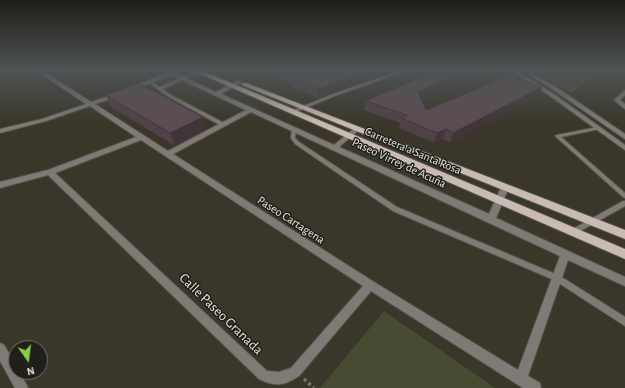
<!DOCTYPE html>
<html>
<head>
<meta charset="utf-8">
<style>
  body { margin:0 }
  #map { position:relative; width:625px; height:388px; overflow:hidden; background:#3a372a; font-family:"Alegreya Sans",sans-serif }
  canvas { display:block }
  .north { position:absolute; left:8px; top:340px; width:40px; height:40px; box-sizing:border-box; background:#201f19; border:1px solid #706f67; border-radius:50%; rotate:166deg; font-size:11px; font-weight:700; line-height:16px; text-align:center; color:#e7e6dd }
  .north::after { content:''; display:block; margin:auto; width:14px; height:18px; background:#86cf4b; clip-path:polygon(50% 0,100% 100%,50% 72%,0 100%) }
</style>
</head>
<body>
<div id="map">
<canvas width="625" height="388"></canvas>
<div class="north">N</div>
</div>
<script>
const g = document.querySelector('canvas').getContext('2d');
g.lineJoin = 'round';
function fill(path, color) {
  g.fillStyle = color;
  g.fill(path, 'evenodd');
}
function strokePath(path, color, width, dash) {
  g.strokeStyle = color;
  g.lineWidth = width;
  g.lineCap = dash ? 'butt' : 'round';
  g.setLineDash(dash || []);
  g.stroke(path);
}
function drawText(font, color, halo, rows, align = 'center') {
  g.font = font + ' "Alegreya Sans",sans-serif';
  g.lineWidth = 3;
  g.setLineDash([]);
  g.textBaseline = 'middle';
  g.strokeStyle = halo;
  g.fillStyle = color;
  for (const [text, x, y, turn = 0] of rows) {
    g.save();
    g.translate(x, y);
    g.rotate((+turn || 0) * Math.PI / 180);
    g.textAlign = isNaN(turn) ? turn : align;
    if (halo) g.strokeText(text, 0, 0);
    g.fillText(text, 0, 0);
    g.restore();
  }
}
const green = new Path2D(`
  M526,69h81l-36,24z
  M384,311l111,77h-175z`);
const path = new Path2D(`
  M304,379l10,9`);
const service = new Path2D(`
  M200,69h6l-43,20 6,5 55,29v2h-4l-53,-29 -19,-14 3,-1 9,6z
  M405,69h7l-77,27 -42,17h-2l-2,-1 44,-18z
  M598,127l2,1v1l-39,8 64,56v5l-2,-1 -68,-61 2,-1z
  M292,128h2l2,1 -1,9 4,4 98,65 163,69 65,41v9l-71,-46 -161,-69 -98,-67 -4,-6z
  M623,201h2v5l-50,28h-4l-1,-2 1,-2z`);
const minor = new Path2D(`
  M34,69h6l51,33 24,-8h4v2l-24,8 73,47 78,-41 -75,-35 -37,15h-4v-2l36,-15 -6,-4h7l4,2 4,-2h7l-7,4 41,19 21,-11h4v2l-20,11 113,51 21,-17h4v2l-20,17 150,67 13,-29h6l1,2 -13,31 129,59v9l-57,-26 -40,116 12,7 1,5h-18l-152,-97 -72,85c-15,10 -24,11 -40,3l-211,-204 -48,13v-6l48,-12 88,-33 -46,-31 -44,15 -46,12v-4l42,-10 44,-15zM251,112l309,144 -42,114 -144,-88 -201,-128zM141,140l222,146 -72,82 -12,4 -12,-1 -212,-198z
  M625,90v5l-5,5 5,4v5l-11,-9z
  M0,343l4,2 12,20v7h4l8,16h-13l-15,-27z`);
const tertiary = new Path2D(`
  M508,69h6l40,25 71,51v5l-75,-54z
  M519,69h6l34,20 66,45v5l-70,-48z`);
const primary = new Path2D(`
  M189,69h9l427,180v10z
  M242,83h4l379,147v9l-383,-154z`);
const wall = new Path2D(`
  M271,69h107l-3,3 -1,5 -56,21 -22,-9 -25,-18z
  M542,87l-4,9 -88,47 -7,-4 -9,4 -35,-15 1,-5 -36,-13 2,-9 55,-2 5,11z
  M106,95l100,34 -31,17 -64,-39z`);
const shadedWall = new Path2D(`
  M370,69h8l-3,3 -1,5 -56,21 1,-9z
  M468,69h16l-68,32 2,-9z
  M542,87l-4,9 -88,47 3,-10z
  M203,117l3,12 -31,17 -5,-13z
  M446,129l-3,10 -9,4 3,-10z`);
const building = new Path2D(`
  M280,69h93l-54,20 -24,-9z
  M440,69h28l-50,23 8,18 84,-35 32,12 -89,46 -7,-4 -9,4 -36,-15 6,-3 -41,-14z
  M139,83l64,34 -33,16 -64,-38z`);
const streetNames = [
  ["Carretera a Santa Rosa",413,151,23],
  ["Paseo Virrey de Acuña",399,163,25],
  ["Paseo Cartagena",291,220,33]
];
const nearStreetnames = [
  ["Calle Paseo Granada",221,314,44]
];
fill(green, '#474b31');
strokePath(service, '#565347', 2);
strokePath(minor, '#565347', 2);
strokePath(tertiary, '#565347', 2);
strokePath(primary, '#565347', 2);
strokePath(path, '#79776c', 3.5, [3, 3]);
fill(service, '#807a76');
fill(minor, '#807a76');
fill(tertiary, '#807a76');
fill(primary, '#c9bbb3');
fill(wall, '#4f4147');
fill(shadedWall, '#403539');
fill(building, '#5c4c52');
strokePath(building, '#403539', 1);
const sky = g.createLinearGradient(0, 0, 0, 124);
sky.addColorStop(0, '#201e17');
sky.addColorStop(0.56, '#4f5355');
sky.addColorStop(1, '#4f535500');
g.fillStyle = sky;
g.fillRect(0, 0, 625, 124);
drawText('12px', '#e7e6dd', '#201f19', streetNames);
drawText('14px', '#e7e6dd', '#201f19', nearStreetnames);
</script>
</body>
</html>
